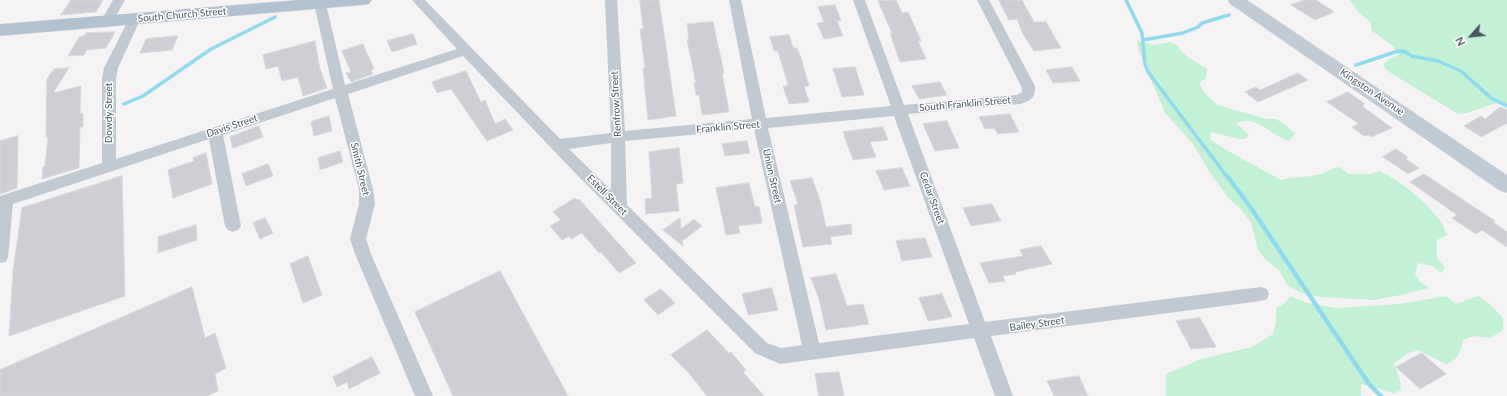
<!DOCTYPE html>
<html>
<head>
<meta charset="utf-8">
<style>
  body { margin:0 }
  #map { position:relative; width:1507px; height:396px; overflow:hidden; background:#f5f3f3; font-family:Lato,sans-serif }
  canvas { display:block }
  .north { position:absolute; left:1451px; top:16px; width:40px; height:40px; -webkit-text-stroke:3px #fff; paint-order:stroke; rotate:243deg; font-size:11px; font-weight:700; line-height:16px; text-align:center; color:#4a5661 }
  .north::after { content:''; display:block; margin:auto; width:14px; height:18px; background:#4a5661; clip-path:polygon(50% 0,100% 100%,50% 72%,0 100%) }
</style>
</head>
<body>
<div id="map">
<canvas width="1507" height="396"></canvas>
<div class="north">N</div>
</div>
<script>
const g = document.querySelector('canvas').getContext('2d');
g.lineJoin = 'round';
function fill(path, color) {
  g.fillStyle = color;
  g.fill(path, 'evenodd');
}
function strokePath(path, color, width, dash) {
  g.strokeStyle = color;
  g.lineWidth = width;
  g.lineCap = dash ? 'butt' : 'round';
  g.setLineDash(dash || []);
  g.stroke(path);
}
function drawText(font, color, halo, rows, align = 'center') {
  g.font = font + ' Lato,sans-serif';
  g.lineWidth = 3;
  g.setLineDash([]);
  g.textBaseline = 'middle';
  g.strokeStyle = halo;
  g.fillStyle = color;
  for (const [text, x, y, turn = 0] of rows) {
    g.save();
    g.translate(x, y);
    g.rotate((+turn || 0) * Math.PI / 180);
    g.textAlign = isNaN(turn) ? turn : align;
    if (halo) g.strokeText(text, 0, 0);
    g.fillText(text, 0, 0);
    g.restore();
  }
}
const green = new Path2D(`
  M1350,0h157v103c-21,-1 -30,10 -49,11l-72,-44 -3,-6 6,-5 9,-4 -4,-8 -23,-17c2,-11 -8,-12 -13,-18 -3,-4 -5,-8 -8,-12z
  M1137,40l16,5 17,-3 7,3c7,13 18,15 30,24l-1,9 -7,5 5,9 13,13 50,14h9l10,6 9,9 -6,7c-19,-6 -33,-27 -53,-18l13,12 -4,4h-5l-29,-7 -1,7c22,16 47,27 71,41 11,-4 23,-2 35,-5 9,-1 15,-7 24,-8l9,7h22l8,-3c22,10 44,28 59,47 4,4 6,11 9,17l-10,5v19l8,8 -4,6 -9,-7 -14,-3 -3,11 5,8 9,6 -28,7 -27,5 -54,-3 -18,-4 -14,-7 -9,-16 -14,-11 -7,-9 -7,-28 -12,-15 -10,-8 -20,-28 -16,-27 -28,-31 -26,-62z
  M1290,296l18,7 28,5 63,-4 47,-8 10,8 22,-8c13,7 15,12 25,22v12l-13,8 -17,-2 -10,4c-3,12 -4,20 -17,24l-28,-14 -11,4 -13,9 6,17 1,10 -7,3 -33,-9v12h-195v-22l35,-15 51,-12 21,-13 3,-13v-13l9,-5z`);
const streamFar1 = new Path2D(`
  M1126,0l16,33 3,31 3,8 80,106
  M1143,40l40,-7 15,-6 4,-4 27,-8
  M1356,65l42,-14 8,1 5,4 27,5 23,10 30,27 16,8
  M124,104l19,-8 68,-47 64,-32`);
const stream = new Path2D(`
  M1228,177l23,31 118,176 12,12`);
const building = new Path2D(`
  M71,0h32l-7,12 -35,3z
  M640,0h19l17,116 -28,4 -5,-52h2l-5,-39h3z
  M896,0l6,13 6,-1 13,29h-3l8,18 -26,3 -10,-29h2l-14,-32z
  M999,0h23l12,22h12l15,26 -27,3 -11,-17 -6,-15 -8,1z
  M1304,0h12l18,12 -19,8 -24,-15z
  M835,5l6,15 -4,1 6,15 -19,3 -7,-16 7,-1 -6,-15z
  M713,22l11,51h-2l7,39 -27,3 -3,-20h-3l-2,-12h2l-9,-43h2l-2,-16z
  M115,32l-9,16 -19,2 -3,5 -16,1 11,-19 5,-1 2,-3z
  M413,34l4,10 -25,8 -5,-11z
  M789,35l4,13h4l4,10 8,28h-5l5,16 -20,2 -6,-18 5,-1 -10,-34h-4l-4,-14z
  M178,36l-6,14 -32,3 6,-14z
  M315,41l5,28 7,19 -24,8 -5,-19 -16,4 -4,-15 -12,3 -3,-14z
  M363,44l11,25 -3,1 2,4 -22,8 -5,-9 5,-1 -9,-21z
  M855,67l9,28 -22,2 -9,-28z
  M1072,67l8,14 -27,2 -7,-13z
  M69,68l-16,25 28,-7 -1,28 3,-1v14h-3l-1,41 -37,11 1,-12 2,-1 3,-29h-2l1,-58 7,-10z
  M466,71l15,31 4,-2 10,24 10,-5 8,11 -26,11 -36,-52 -14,4 -5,-11z
  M1298,73l10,7 -50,22 -13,-10 11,-5 4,3z
  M940,82l7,13 -28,4 -7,-13z
  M1348,92l17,12 -3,2 30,22 -21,9 -3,-2 -4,1 -12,-9 7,-3 -32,-22z
  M1500,107l7,3v13l-26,14 -17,-11 17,-10 4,3z
  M1010,114l9,18 -21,2 -4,-6 -9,1 -6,-12z
  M329,116l3,15 -18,5 -3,-14z
  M947,121l12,27 -24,3 -12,-27z
  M259,126l4,11 -30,11 -3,-11z
  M883,127l5,13 -18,2 6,15 -23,3 -10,-28z
  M18,136l-1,52 -17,6v-53z
  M747,141l3,12 -25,3 -3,-12z
  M679,148l4,35 -7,1 3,27 -33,3 -1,-15 7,-1 -3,-46z
  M1396,149l12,8 -2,2 13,9 -11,6 -25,-17z
  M340,151l3,11 -23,8 -2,-12z
  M206,153l6,31 -39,14 -5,-28 26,-9 -1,-3z
  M268,164l5,12 -27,10 -4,-12z
  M902,168l8,18 -26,4 -8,-19z
  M1424,174l71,47 -2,1 14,10v15l-25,-17 -6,4 -24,-16 5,-3 -47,-33z
  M122,176l3,120 -116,40 4,-65 9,-63z
  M812,178l8,22 6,27 25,-3 1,10 -22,3 2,7 -29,3 -9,-42 4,-1 -8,-23z
  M749,183l6,24 4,-1 3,17 -24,3 2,7 -14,2 -10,-47z
  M575,198l2,2 2,-1 57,64 -17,10 -18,-21 -2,1 -17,-20 -11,6 -2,-3 -7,4 -12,-14 11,-6 -8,-8z
  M992,204l9,17 -30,5 -8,-18z
  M265,218l8,15 -13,6 -7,-16z
  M680,218l1,11 13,-10 8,7 -20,15 1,5 -20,-16z
  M196,225l1,15 -39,13v-16z
  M925,238l7,19 -30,4 -6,-20z
  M1041,246l11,18 -37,8 1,2 -13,2 2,5 -16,2 -9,-20 43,-7 -3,-6z
  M308,256l14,39 -19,8 -13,-39z
  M500,271l68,125h-115l-38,-84z
  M836,274l11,32 16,-2 6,20 -43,6 -7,-31 -8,-21z
  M192,287l13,51 10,-5 11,35 -11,6 3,17 -11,5h-207v-26z
  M772,288l6,22 -30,5 -6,-21z
  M661,289l14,14 -17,12 -14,-15z
  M942,294l10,23 -24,4 -9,-23z
  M1200,318l16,29 -25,2 -15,-28z
  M707,330l22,23 2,-1 15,18 -3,2 21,24h-57l-19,-24 -17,-17z
  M1422,353l24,21 -26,15 -24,-22z
  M372,357l8,16 -31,16 -2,-7 -10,5 -4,-10z
  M839,372l5,24h-25l-4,-22z
  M1079,376l9,20h-34l-7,-15z`);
const street = new Path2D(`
  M113,0h12l-14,24h-8l-2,-3z
  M320,0l4,1 2,3 19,81 112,-36 -45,-49h13l135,139 51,-6 -6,-133h12l8,131 127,-12 -23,-119h12l25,118 125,-12 -38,-106h12l39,105 113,-10 5,-3 -1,-6 -44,-86h12l46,86c1,11 -4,15 -15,18l-112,10 77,208 276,-35 6,2 2,5 -2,5 -6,2 -270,35 22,60h-18l-21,-58 -194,26 -25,-11 -173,-173 -119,-124 -115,38 25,95 2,15 -9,35 5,15 62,142h-18l-60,-142 -5,-15 9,-35v-15l-24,-91 -112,37 18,91 -3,4 -5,2 -5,-2 -3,-4 -16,-87 -196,65 -5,53 -2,5 -6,1v-67l102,-33v-84l2,-11 27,-53h8l2,3 -23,50 -2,11v80l217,-70 -19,-85 2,-3zM894,116l75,208 -150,19 -51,-215zM754,129l48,216 -21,3 -14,-5 -140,-138 -2,-64zM611,143v47l-42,-41z`);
const secondary = new Path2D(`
  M1228,0h19l260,175v18l-7,-2 -270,-187z`);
const primary = new Path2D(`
  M297,0h75l-3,4 -6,1 -363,31v-12z`);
const streetNames = [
  ["South Church Street",182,15,-5],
  ["Kingston Avenue",1372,92,34],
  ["Renfrow Street",616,104,-93],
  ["South Franklin Street",965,104,-5],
  ["Dowdy Street",109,113,-90],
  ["Davis Street",232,126,-18],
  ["Franklin Street",728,127,-5],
  ["Smith Street",360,169,77],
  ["Union Street",772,176,77],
  ["Estell Street",607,195,45],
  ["Cedar Street",932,198,70],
  ["Bailey Street",1037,324,-8]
];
fill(green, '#c3f1d5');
strokePath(streamFar1, '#90daee', 3.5);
strokePath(stream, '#90daee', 4.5);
fill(building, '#cdcfd5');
strokePath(building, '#d7d9de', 1);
fill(street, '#c1cad2');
fill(secondary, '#c1cbd6');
fill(primary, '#b3c2d1');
drawText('10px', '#4a5661', '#fff', streetNames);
</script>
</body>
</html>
